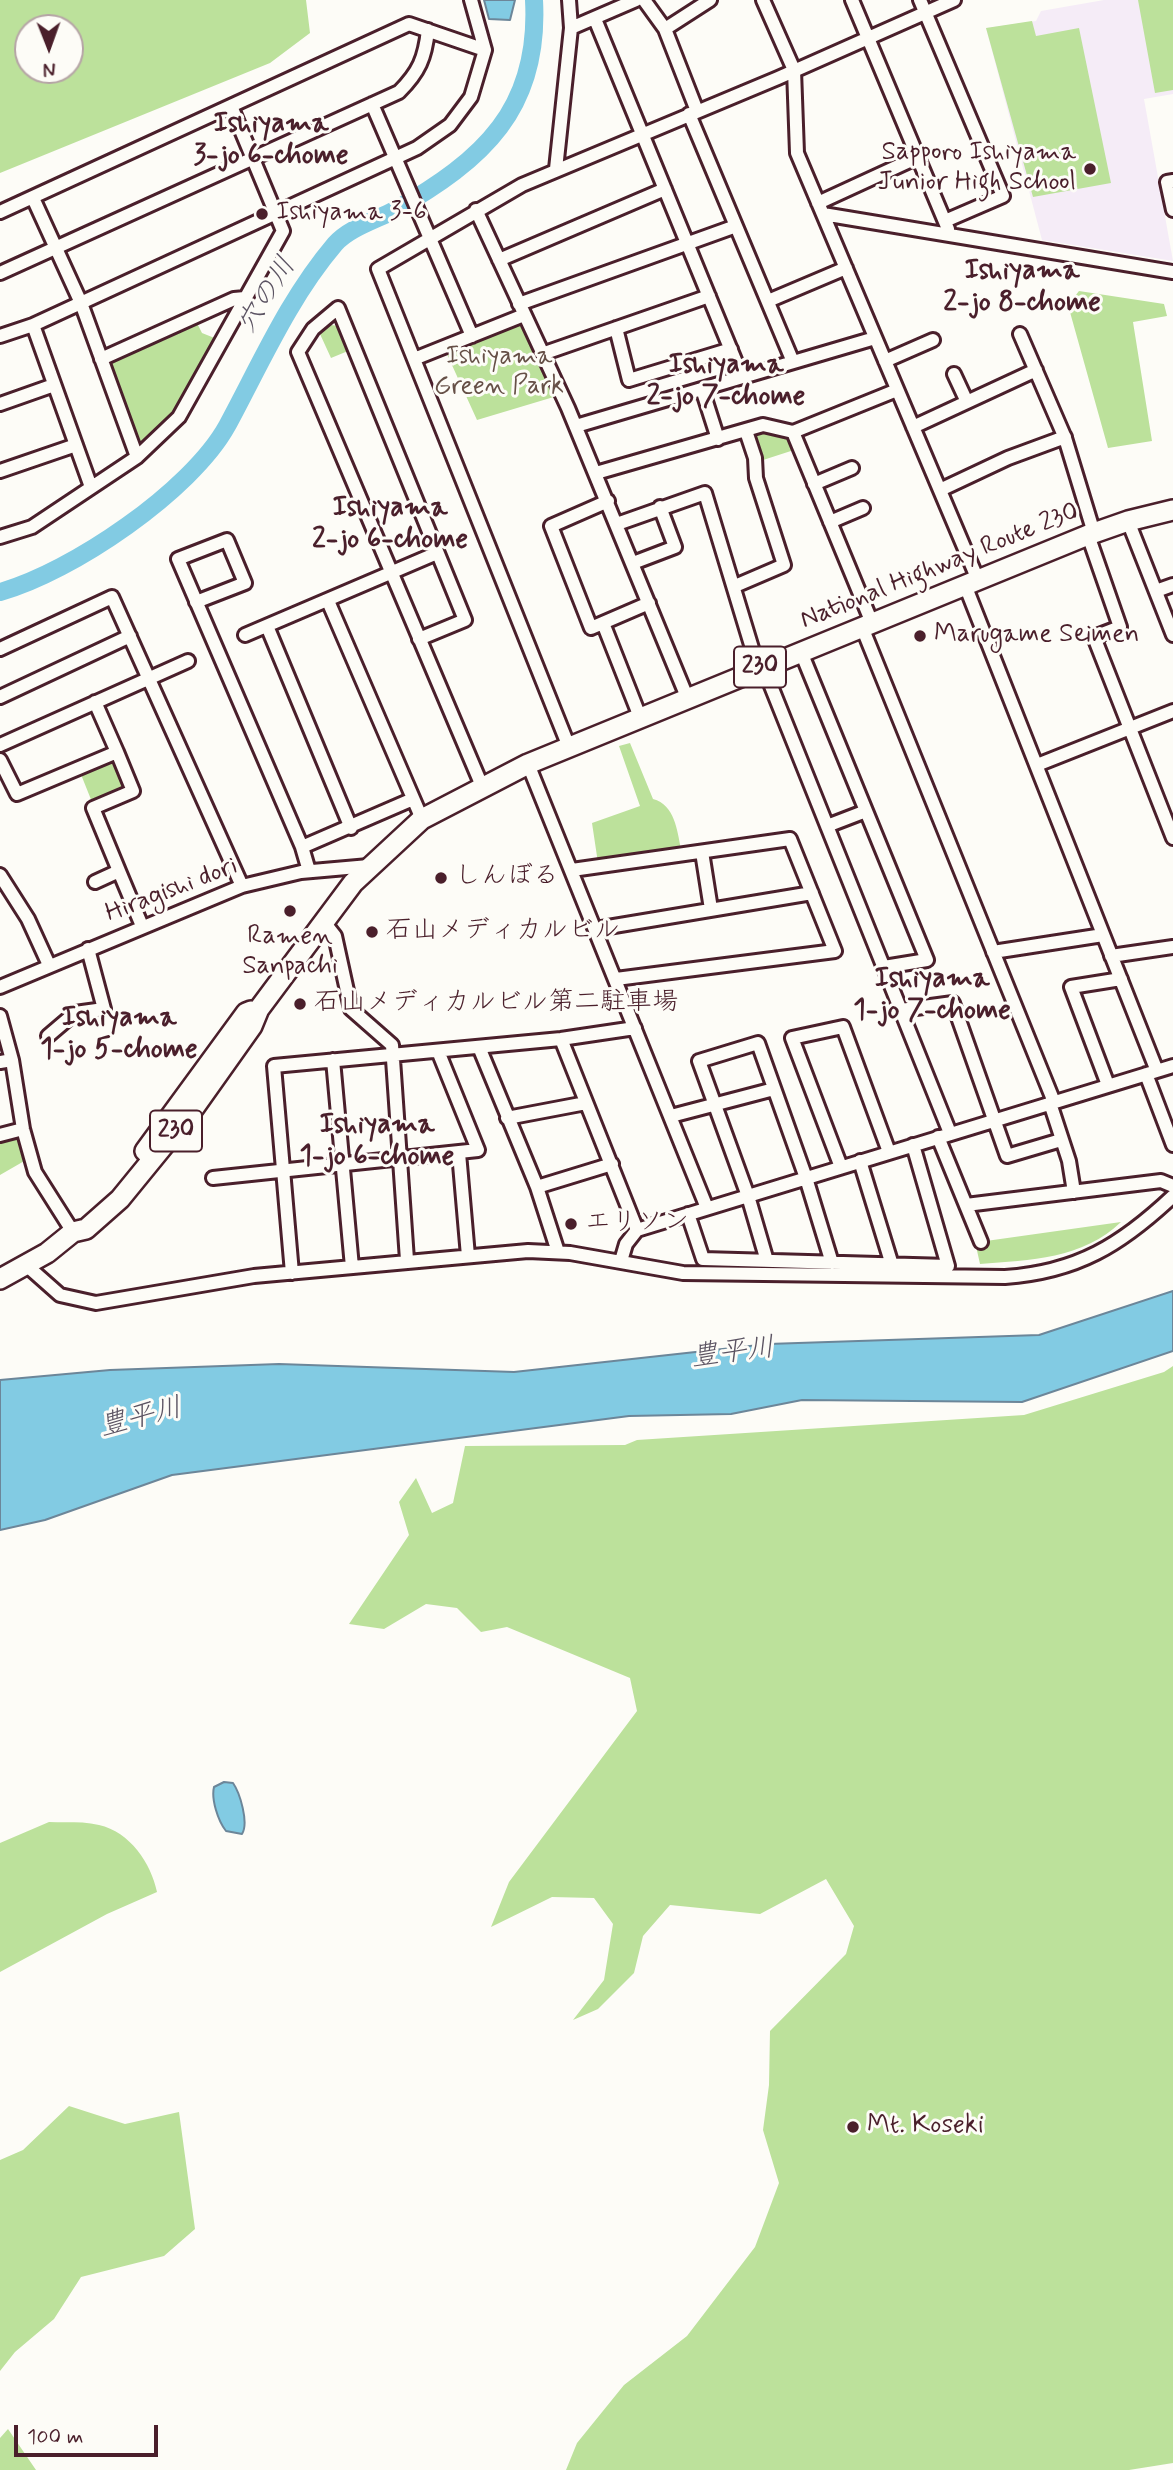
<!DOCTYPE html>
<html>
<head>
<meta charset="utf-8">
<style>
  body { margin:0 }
  #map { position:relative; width:1173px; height:2470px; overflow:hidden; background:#fdfcf7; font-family:Mynerve,sans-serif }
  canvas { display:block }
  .north { position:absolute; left:14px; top:14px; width:70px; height:70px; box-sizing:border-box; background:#fdfcf7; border:2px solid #b5a4a5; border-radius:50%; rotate:179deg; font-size:19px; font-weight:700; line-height:28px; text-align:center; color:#4a1f2b }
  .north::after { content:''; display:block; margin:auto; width:24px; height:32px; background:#4a1f2b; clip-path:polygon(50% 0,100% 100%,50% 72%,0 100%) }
  .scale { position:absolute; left:14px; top:2425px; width:144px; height:32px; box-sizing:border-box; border:4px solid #4a1f2b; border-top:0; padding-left:9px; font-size:21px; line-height:24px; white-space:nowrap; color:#4a1f2b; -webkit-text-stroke:5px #fdfcf7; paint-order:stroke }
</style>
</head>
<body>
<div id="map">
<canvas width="1173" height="2470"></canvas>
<div class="north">N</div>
<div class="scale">100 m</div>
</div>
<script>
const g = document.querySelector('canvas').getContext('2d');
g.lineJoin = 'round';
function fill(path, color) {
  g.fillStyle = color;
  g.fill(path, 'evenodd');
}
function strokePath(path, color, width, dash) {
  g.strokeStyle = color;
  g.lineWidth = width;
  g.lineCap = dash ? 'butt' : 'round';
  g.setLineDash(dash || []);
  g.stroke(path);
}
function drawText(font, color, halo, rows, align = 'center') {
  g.font = font + ' Mynerve,"Klee One",sans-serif';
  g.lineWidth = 6;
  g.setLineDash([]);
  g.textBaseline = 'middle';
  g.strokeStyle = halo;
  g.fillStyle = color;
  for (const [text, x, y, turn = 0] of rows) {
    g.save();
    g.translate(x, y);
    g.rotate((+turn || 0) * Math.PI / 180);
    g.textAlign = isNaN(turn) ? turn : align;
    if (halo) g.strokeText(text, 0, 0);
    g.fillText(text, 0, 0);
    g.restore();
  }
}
const built = new Path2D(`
  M1104,0h69v94l-29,5 29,162 -131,-21 -56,-212 50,-7 5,-10z`);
const green = new Path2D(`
  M0,0h306l4,33 -40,30 -270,110zM28,28h42v42h-42z
  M1138,0h35v90l-18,3z
  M1032,21l4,15 43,-8 32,155 -78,14 -47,-169z
  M1079,291l85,13 3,12 -34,6 19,119 -44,7 -40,-143z
  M196,321l6,12 15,6 -44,73 -35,35 -31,-83z
  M513,324h7l37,72 -80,24 -31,-68z
  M331,325l8,1 9,25 -17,7 -11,-24z
  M766,432l21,6 7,12 -34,11 -7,-24z
  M630,743l23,56c22,6 24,31 28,50l-83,14 -6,-40 48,-17 -21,-60z
  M113,758l13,29 -34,15 -12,-30z
  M17,1137l3,2 6,21 -26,15v-34z
  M1121,1222c-38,37 -91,38 -141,42l-4,-18 10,-5z
  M1173,1366v1097l-44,7h-563l11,-27 47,-58 63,-49 68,-89 24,-64 -16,-53 6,-45 1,-54 76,-77 8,-28 -28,-47 -66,35 -90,-9 -27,31 -9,37 -36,36 -25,11 31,-40 9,-56 -19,-26 -42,-1 -61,30 18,-45 128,-171 -7,-33 -123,-51 -26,5 -24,-24 -31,-4 -42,25 -35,-5 60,-89 -10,-33 17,-24 16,35 21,-10 12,-57 160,-1 12,-5 387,-25 140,-43z
  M49,1822c16,1 34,-1 50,3 31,7 52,38 58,67l-50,22 -107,58v-129z
  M69,2106l56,18 54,-12 16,117 -31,27 -83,21 -27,42 -39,33 -15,19v-211l23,-10z
  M8,2429l28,41h-36v-32z`);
const water = new Path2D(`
  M484,0h31l-5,20 -21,-1z
  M1173,1291v60l-151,51 -220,-2 -71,14 -102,2 -457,59 -127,45 -45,10v-150l110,-10 169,-6 235,8 254,-28 271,-9z
  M224,1782l9,1c7,10 16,40 9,51l-16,-3c-8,-10 -15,-32 -12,-44z`);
const river = new Path2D(`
  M0,592c72,-20 191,-101 227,-166 34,-63 62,-128 108,-182 14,-16 41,-24 60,-34 88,-50 145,-101 139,-210`);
const minor = new Path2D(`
  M644,0l21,29 32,82
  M763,0l31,70 3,83 181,427
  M852,0l96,229
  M920,0l83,196 -58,25
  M595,19l147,358
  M571,28l65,-28
  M665,29l45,-29
  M372,104l100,232
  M689,114l104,248
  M556,169l15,-141 -2,-28
  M1173,181l-6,1 6,28
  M33,198l48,105 56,154
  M818,203l100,-46
  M476,210l92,198 119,289
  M0,212l409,-188 76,26
  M823,214l350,58
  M499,260l166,-71
  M0,273l399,-181c20,-20 26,-34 29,-62
  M768,301l78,-33
  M519,304l217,-78
  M33,325l58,162
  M616,328l13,52 102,-31
  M1020,334l45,104 29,95
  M0,336l33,-11 384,-177 33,-23 21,-28 14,-47 -14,-50
  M542,354l167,-58
  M101,359l133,-60 11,-1
  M414,359l110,-44
  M885,361l48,-21
  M954,374l13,28
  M702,389l16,50
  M0,404l54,-19
  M576,426l299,-88
  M913,427l123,-57
  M793,432l79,191
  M0,471l76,-26
  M596,473l167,-48 30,7 104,-42
  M814,484l38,-16
  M940,490l68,-32 57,-21
  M608,501l-57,25 40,102 58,-25
  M1128,521l45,114
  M830,522l33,-14
  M617,524l88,-31 53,175
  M1088,535l32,92 -26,10 79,201
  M0,537l32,-10 105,-70 42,-40 104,-186 -52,-125
  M633,563l42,-16 -15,-40
  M965,585l192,486
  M735,586l49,-21 -28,-87 -1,-20 -9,-27
  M1156,591l17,-6
  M328,601l94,218
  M196,602l49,-19 -18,-43 -49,19 124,288
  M603,623l37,94
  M267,626l84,202
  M862,627l192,475
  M245,635l192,-82
  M419,639l46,-19 -127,-312 -25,21 -15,23 184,434
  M0,649l112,-52 130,289
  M801,652l126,308 -43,7
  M763,666l187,467
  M0,697l130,-61
  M0,745l188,-84
  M569,747l-191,-478 144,-84 256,-107 176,-78
  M117,752l16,39 -40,17 26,63
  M0,760l17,34 100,-42 -22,-50
  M528,764l179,444
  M1037,765l136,-54
  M827,826l39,-15
  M702,852l9,57
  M572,870l218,-31 45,112 -219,28
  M309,871l-7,-24 111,-48
  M0,875l28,44 21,46
  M95,882l24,-11 23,55
  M324,922l11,14 16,73 41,36 15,215
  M596,929l216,-36
  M993,952l110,-17
  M1111,956l62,-9
  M0,987l242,-101 59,-14 68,-6
  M901,1010l52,-7 54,153 54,-16
  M0,1016l12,44
  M48,1036l27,-23 29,-4 -16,-60
  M561,1039l76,191
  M479,1047l58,140 21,65
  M333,1060l19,207
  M0,1062l12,-2 11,69 12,43 38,60
  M1146,1074l27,71
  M1108,1085l-37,-98 50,-8
  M1050,1103l19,58 5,31
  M671,1116l103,-27
  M507,1118l79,-15
  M0,1135l23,-6
  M938,1137l43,105
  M459,1153l9,103
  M860,1161l32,104
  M841,1167l-49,-129 51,-11 46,125
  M213,1178l265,-28 -40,-99
  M537,1187l75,-23
  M966,1205l195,-24 12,5
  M688,1214l15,45 245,7 -35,-121
  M621,1261l5,-17 11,-14 536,-164
  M767,1261l-19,-65 -49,-135 59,-18 48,135 26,85
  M25,1264l35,31 36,8 158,-27 274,-25 42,2 113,20 322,4c72,-5 116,-32 168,-81
  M292,1273l-18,-207 287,-27 74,-11`);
const highway = new Path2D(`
  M145,1151l101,-138 5,-2
  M0,1279l47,-26 26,-21 13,-3 34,-30 71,-87 61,-86 7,-17 94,-126 69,-64 106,-55 560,-229 40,-14 45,-11`);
const markers = [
  [1090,169,7,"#4a1f2b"],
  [262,214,7,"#4a1f2b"],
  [920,636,7,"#4a1f2b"],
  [441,878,7,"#4a1f2b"],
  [290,911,7,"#4a1f2b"],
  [372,932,7,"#4a1f2b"],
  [300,1004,7,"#4a1f2b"],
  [571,1224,7,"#4a1f2b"],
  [853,2127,7,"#4a1f2b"]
];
const shields = [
  [760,667,52],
  [176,1131,52]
];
const shieldNames = [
  ["230",760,667],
  ["230",176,1131]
];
const poiNames = [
  ["Sapporo Ishiyama",1076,154,"right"],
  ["Junior High School",1076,184,"right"],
  ["Ishiyama 3-6",276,214],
  ["Marugame Seimen",934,636],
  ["しんぼる",455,878],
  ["石山メディカルビル",386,932],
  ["Ramen",290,938,"center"],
  ["Sanpachi",290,968,"center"],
  ["石山メディカルビル第二駐車場",314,1004],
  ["エリソン",585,1224],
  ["Mt. Koseki",867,2127]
];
const parkNames = [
  ["Ishiyama",499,358],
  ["Green Park",499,388]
];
const streetNames = [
  ["National Highway Route 230",940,567,-22],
  ["Hiragishi dori",172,891,-21]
];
const neighbourhoodNames = [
  ["Ishiyama",271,125],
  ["3-jo 6-chome",271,157],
  ["Ishiyama",1022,272],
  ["2-jo 8-chome",1022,304],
  ["Ishiyama",726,366],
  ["2-jo 7-chome",726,398],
  ["Ishiyama",390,509],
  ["2-jo 6-chome",390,541],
  ["Ishiyama",932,980],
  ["1-jo 7-chome",932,1012],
  ["Ishiyama",119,1019],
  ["1-jo 5-chome",119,1051],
  ["Ishiyama",377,1126],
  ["1-jo 6-chome",377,1158]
];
const waterNames = [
  ["穴の川",268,296,-58],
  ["豊平川",733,1354,-7],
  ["豊平川",141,1419,-14]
];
fill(built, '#f5ecf7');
fill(green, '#bce19b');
fill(water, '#82cbe3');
strokePath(water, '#6c8699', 2);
strokePath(river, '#82cbe3', 18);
strokePath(minor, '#4a1f2b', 18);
strokePath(highway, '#4a1f2b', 24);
strokePath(minor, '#fdfcf7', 12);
strokePath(highway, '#fdfcf7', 19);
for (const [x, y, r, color] of markers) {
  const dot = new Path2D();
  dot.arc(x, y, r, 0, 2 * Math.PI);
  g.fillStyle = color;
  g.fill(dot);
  strokePath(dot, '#fdfcf7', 2.5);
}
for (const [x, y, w] of shields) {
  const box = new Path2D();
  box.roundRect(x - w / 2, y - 20.5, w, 41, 5);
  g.fillStyle = '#fdfcf7';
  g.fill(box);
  strokePath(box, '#4a1f2b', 2);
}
drawText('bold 24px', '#4a1f2b', null, shieldNames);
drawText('26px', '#4a1f2b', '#fdfcf7', poiNames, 'left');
drawText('26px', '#665047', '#fdfcf7', parkNames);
drawText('26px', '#4a1f2b', '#fdfcf7', streetNames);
drawText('bold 28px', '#4a1f2b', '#fdfcf7', neighbourhoodNames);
drawText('italic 28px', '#5b5362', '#fdfcf7', waterNames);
</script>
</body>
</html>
